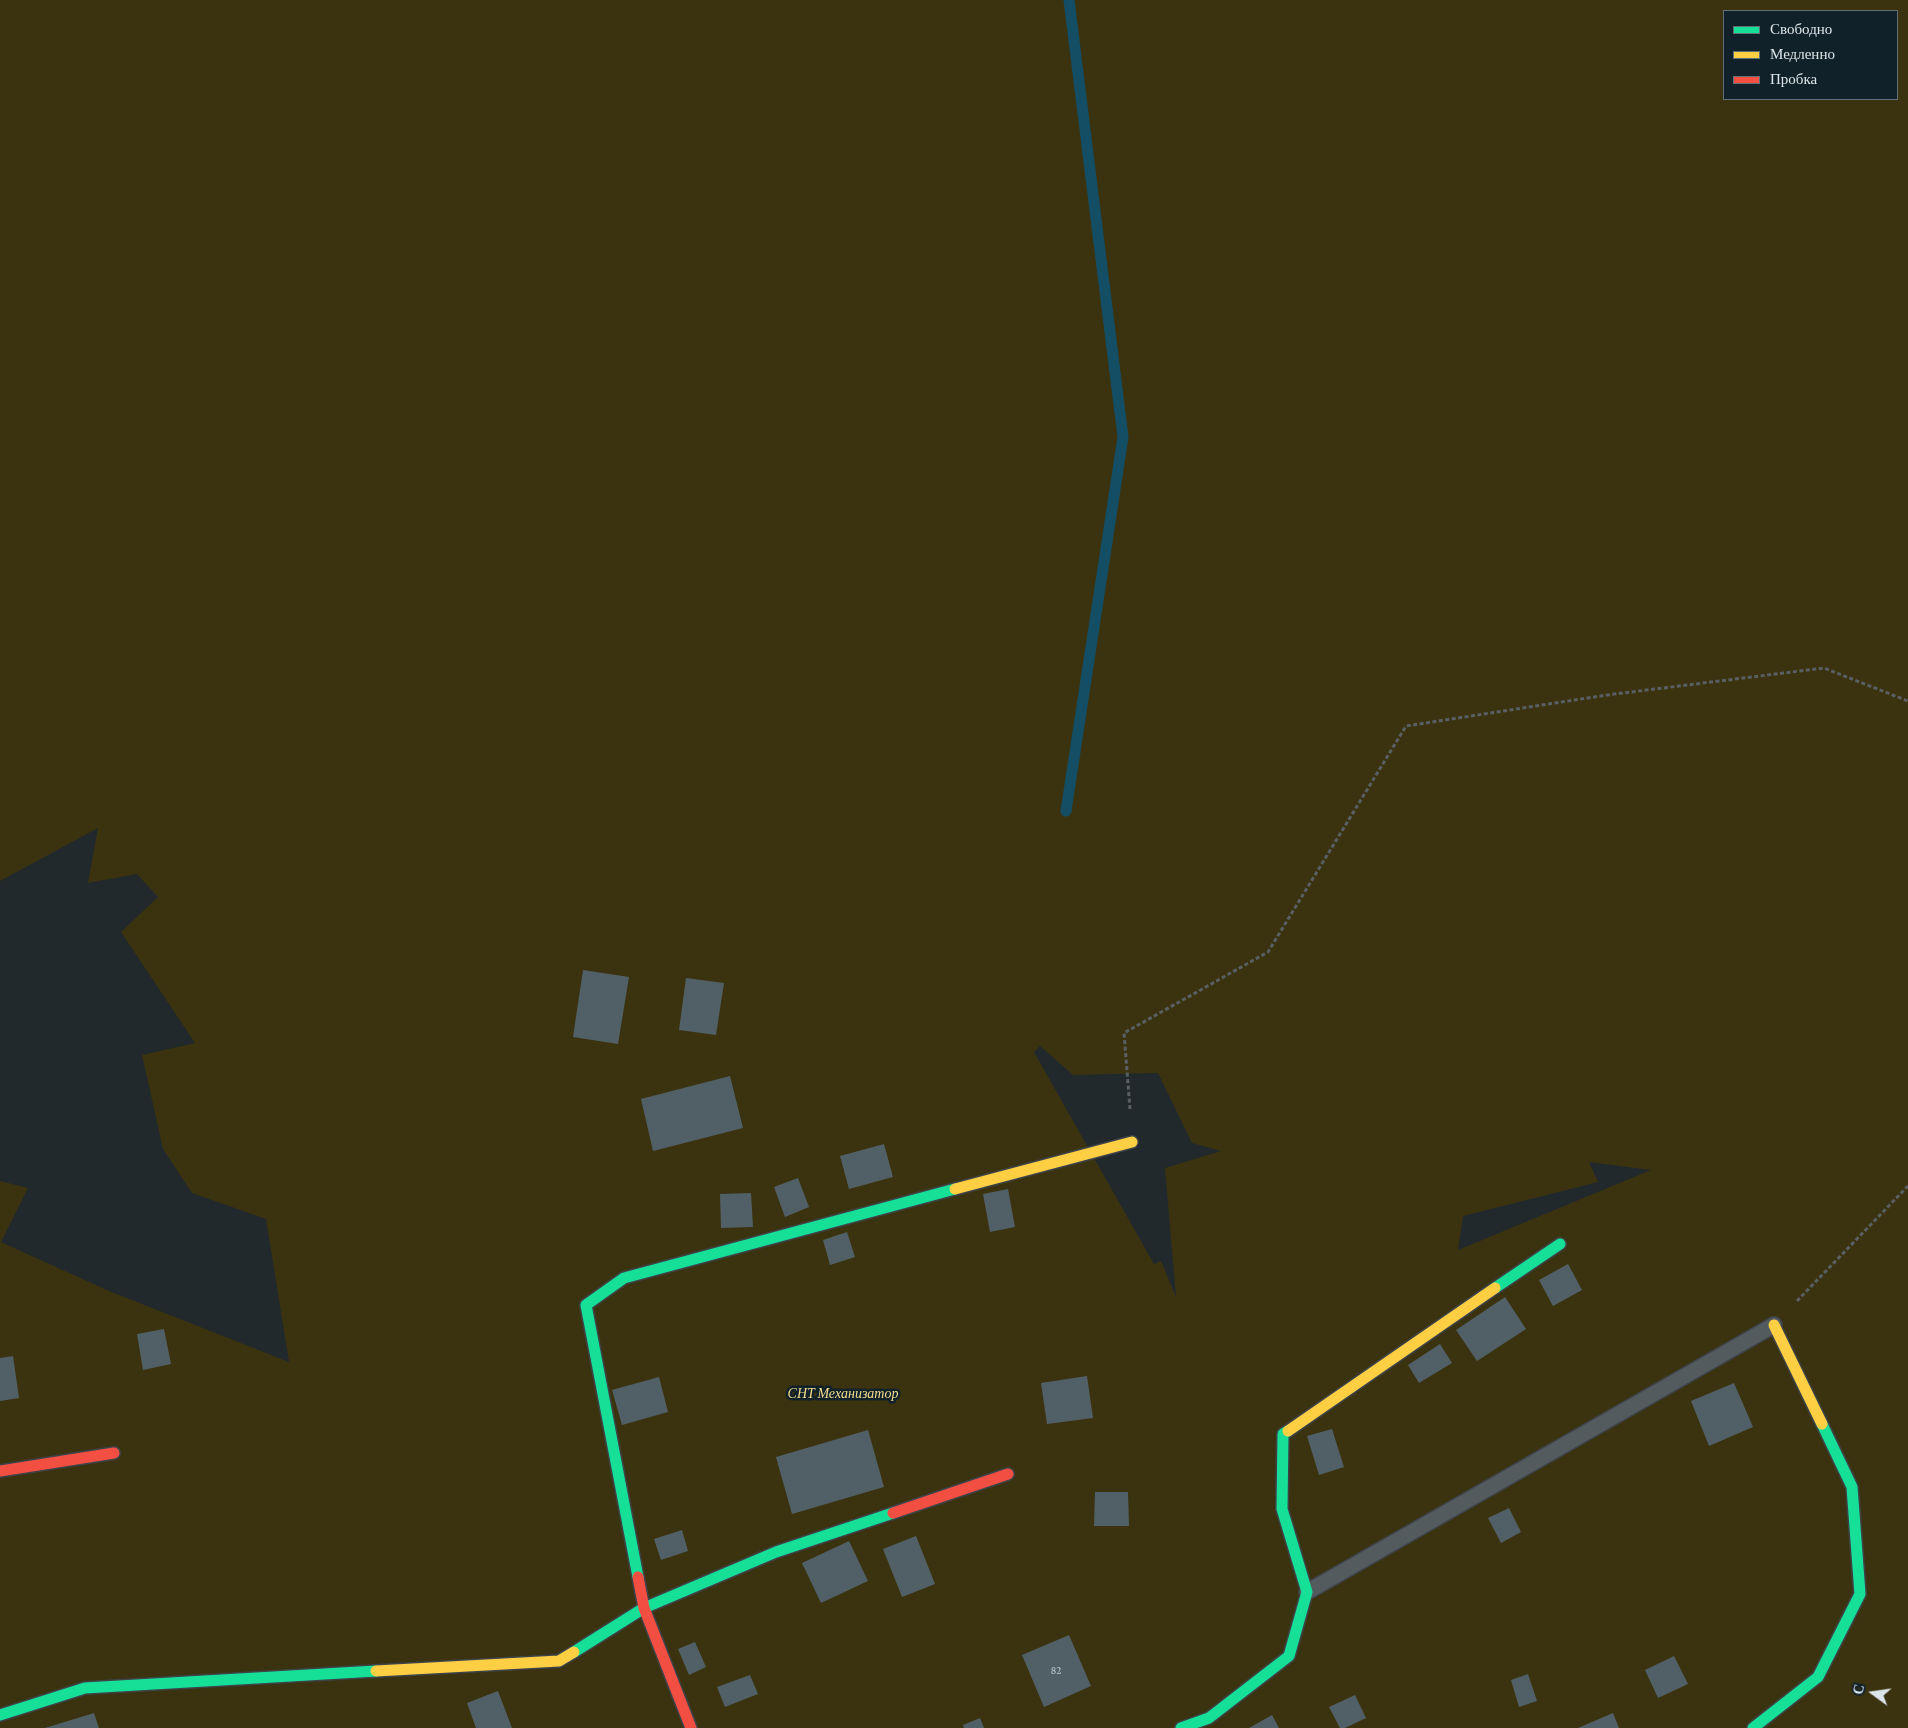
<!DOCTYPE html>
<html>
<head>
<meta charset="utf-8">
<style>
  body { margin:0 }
  #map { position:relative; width:1908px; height:1728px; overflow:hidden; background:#21292d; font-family:"Crimson Pro",serif }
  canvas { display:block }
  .legend { position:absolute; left:1723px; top:10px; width:175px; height:90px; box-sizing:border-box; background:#112129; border:1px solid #626f76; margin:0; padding:6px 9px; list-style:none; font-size:15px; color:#dbe5ea }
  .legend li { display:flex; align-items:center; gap:10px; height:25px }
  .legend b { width:25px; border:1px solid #626f76 }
  .north { position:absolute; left:1848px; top:1668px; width:50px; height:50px; -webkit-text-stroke:4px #112129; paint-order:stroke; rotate:284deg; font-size:14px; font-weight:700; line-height:20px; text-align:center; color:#dbe5ea }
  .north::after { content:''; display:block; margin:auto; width:18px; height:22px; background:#dbe5ea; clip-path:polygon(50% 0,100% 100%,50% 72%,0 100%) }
</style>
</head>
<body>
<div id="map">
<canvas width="1908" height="1728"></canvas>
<ul class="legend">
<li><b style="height:6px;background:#16e098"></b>Свободно</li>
<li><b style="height:6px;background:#ffcf43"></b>Медленно</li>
<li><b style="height:6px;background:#f24e42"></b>Пробка</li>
</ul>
<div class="north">С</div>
</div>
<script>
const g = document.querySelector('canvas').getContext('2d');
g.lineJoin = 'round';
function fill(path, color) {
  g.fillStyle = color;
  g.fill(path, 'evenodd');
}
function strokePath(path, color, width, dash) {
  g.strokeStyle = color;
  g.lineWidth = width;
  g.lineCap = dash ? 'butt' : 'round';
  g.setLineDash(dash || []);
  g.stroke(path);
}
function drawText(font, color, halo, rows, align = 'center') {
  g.font = font + ' "Crimson Pro",serif';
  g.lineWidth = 5;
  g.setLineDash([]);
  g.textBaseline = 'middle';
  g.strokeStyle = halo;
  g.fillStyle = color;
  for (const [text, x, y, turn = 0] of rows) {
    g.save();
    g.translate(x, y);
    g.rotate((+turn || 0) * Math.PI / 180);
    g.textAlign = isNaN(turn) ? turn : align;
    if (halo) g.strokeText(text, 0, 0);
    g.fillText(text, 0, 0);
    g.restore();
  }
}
const green = new Path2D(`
  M0,0h1908v1728h-1908v-547l28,7 -27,54 108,49 180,71 -23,-143 -74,-26 -29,-44 -21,-94 53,-12 -74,-111 37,-35 -21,-23 -49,9 10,-55 -98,53zM1724,11h173v88h-173zM1040,1046l33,29 85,-2 34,70 29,8 -56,17 11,129 -15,-36 -7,3 -120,-212zM1589,1162l62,8 -193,80 5,-34 135,-34z`);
const stream = new Path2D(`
  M1066,811l57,-374 -54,-437`);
const building = new Path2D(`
  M583,970l46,7 -11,67 -45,-7z
  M686,978l38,5 -8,52 -37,-5z
  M730,1076l13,52 -90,23 -12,-52z
  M884,1144l9,33 -44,12 -9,-33z
  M798,1178l11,29 -24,10 -11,-30z
  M1008,1189l7,38 -25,5 -7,-38z
  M751,1193l2,34 -32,1 -1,-34z
  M847,1232l8,25 -25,8 -7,-25z
  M1568,1264l14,26 -29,16 -14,-26z
  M1505,1297l21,32 -49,32 -21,-31z
  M164,1329l7,35 -28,6 -6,-36z
  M1440,1344l12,19 -33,20 -11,-18z
  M13,1356l6,42 -19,3v-43z
  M1087,1376l6,42 -46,6 -6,-41z
  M659,1377l9,35 -46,13 -10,-35z
  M1734,1383l19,44 -44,19 -18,-45z
  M1332,1429l12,38 -25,8 -12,-39z
  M868,1430l16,57 -92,27 -16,-57z
  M1095,1492h33l1,34h-35z
  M1509,1508l12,24 -20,11 -13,-25z
  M682,1530l6,21 -27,9 -7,-21z
  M916,1536l19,48 -33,13 -19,-48z
  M849,1541l19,40 -47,22 -19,-40z
  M1069,1635l22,51 -47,21 -22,-52z
  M695,1642l11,25 -17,8 -11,-26z
  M1674,1656l14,28 -30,14 -13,-28z
  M1528,1674l9,27 -18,6 -8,-27z
  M750,1675l8,19 -33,13 -8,-20z
  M498,1691l14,37h-36l-9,-25z
  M1355,1695l11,23 -21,10h-5l-11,-21z
  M94,1713l5,15h-54z
  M1613,1713l6,15h-41z
  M1272,1715l7,13h-30z
  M980,1718l4,10h-20l-1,-3z`);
const path = new Path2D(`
  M1130,1109l-6,-76 144,-81 138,-226 201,-31 217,-27 84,33
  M1797,1301l111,-115`);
const lane = new Path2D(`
  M1307,1592l467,-267`);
const fast = new Path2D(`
  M1495,1288l65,-44
  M638,1577l-52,-272 38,-27 331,-89
  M574,1652l70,-44 132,-56 117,-39
  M0,1715l85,-27 291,-17
  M1181,1728l28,-10 80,-62 18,-64 -25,-83 1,-75 5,-3
  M1753,1728l65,-51 42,-83 -8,-107 -30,-63`);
const slow = new Path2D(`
  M955,1189l177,-47
  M1774,1325l48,99
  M1288,1431l207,-143
  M376,1671l183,-10 15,-9`);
const jam = new Path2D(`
  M0,1471l114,-18
  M893,1513l115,-39
  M638,1577l6,31 47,120`);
const numberNames = [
  ["82",1056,1671]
];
const parkNames = [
  ["СНТ Механизатор",843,1394]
];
fill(green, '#3b3310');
strokePath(stream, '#134e65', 11);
fill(building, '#516067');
strokePath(lane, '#3d4348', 18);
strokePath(fast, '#3d4348', 14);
strokePath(slow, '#3d4348', 14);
strokePath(jam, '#3d4348', 14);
strokePath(path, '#595f62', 3, [4, 2.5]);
strokePath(lane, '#535b5e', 15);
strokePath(fast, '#16e098', 11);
strokePath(slow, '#ffcf43', 11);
strokePath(jam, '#f24e42', 11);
drawText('11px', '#b8c4c9', null, numberNames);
drawText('italic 14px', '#f4dd8d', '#112129', parkNames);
</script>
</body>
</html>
